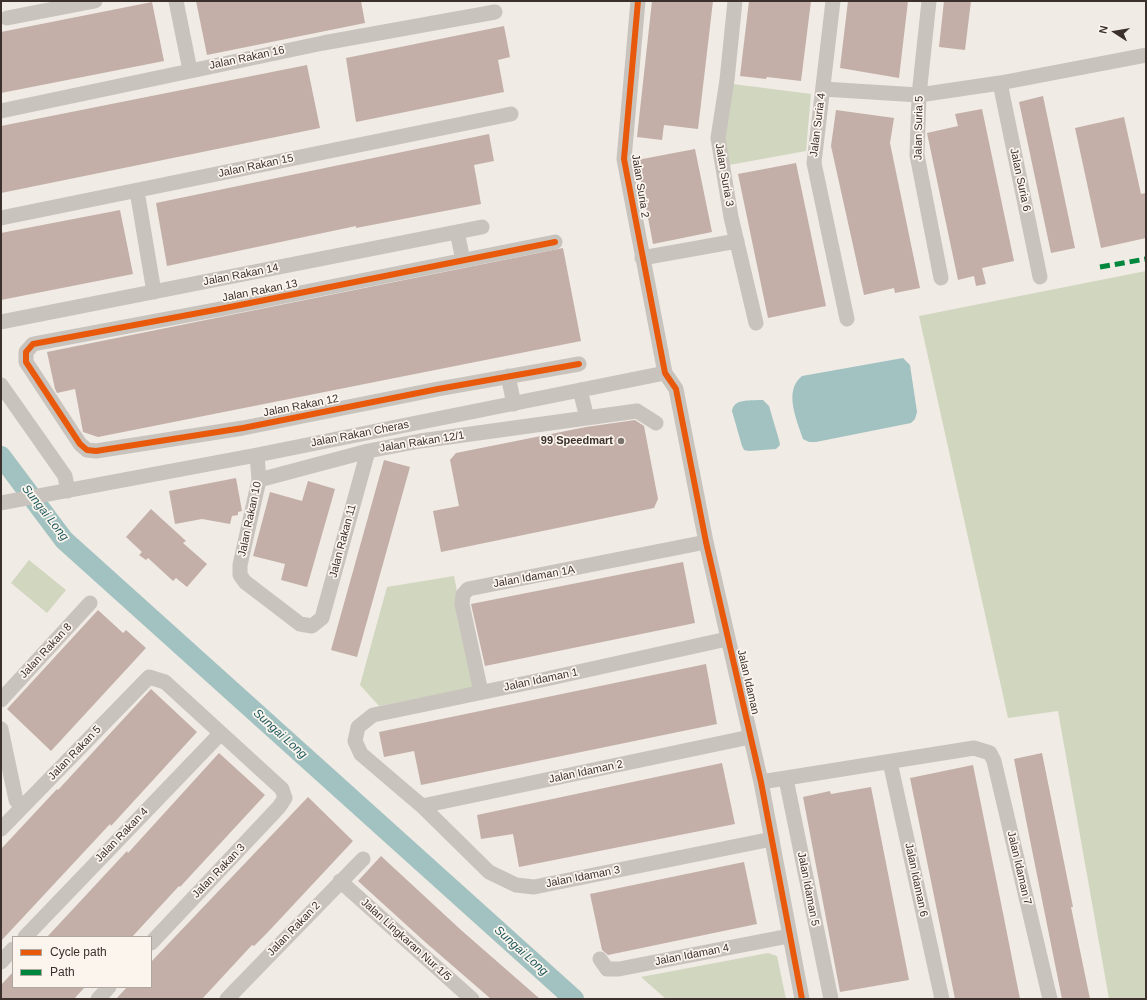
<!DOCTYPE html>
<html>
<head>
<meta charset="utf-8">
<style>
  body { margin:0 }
  #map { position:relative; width:1147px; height:1000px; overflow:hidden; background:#f0ebe5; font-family:Arial,sans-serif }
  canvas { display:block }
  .frame { position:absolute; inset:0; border:2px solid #3b302b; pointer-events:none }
  .legend { position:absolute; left:12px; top:936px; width:140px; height:52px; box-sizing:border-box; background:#fbf5ee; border:1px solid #aea6a0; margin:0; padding:5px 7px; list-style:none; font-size:12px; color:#3b302b }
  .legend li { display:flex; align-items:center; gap:8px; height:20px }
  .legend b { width:20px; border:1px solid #aea6a0 }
  .north { position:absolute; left:1095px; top:12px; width:40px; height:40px; -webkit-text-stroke:3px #fbf5ee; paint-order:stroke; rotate:282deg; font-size:11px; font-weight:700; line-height:16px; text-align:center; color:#3b302b }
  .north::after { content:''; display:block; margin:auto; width:14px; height:18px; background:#3b302b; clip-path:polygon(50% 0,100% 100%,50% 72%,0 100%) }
</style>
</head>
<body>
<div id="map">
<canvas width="1147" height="1000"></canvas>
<div class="frame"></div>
<ul class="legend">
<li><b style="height:5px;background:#e8590c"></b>Cycle path</li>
<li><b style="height:5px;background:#00873e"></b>Path</li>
</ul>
<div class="north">N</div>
</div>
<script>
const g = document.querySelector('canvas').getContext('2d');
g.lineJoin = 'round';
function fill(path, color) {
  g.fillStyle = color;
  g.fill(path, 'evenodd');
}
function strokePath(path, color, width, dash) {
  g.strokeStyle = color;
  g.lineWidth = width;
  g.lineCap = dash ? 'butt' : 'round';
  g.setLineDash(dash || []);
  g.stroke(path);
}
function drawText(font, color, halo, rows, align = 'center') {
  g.font = font + ' Arial,sans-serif';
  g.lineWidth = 3.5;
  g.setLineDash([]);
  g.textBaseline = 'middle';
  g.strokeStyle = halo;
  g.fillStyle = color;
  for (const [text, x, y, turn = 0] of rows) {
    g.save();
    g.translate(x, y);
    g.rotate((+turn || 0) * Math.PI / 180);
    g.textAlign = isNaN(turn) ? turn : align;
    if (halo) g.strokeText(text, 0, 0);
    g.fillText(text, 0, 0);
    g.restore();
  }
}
const green = new Path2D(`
  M733,84l78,10 -5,57 -77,14 -5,-25z
  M1146,271v728h-37l-51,-288 -50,7 -89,-402z
  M29,560l37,30 -19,23 -36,-30z
  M454,576l22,111 -97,19 -19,-21 27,-98z
  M768,953l9,3 9,43h-120l-25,-22z`);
const water = new Path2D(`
  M903,358l7,7 7,47 -2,7 -4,4 -95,19h-7l-6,-3c-6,-19 -20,-48 -1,-63z
  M757,400h6l6,6 10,34 1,5 -4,4 -27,2 -5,-1 -2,-4 -10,-35c2,-12 15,-10 25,-11z`);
const river = new Path2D(`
  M1,456l63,84 510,459`);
const building = new Path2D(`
  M196,1h165l4,22 -158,32z
  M652,1h61l-15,128 -34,-4 -2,15 -25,-3z
  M749,1h62l-10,80 -34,-4 -1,2 -26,-3z
  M848,1h60l-9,77 -59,-10z
  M944,1h27l-6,49 -26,-3z
  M152,2l12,59 -163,32v-61z
  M504,26l6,31 -12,3 6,32 -148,30 -10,-64z
  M307,65l13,63 -319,65v-67z
  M1043,96l32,152 -24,5 -32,-151z
  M982,109l32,152 -32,7 4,16 -10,2 -2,-10 -16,4 -31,-147 31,-7 -3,-12z
  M836,110l58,8 -4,25 30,145 -25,5 -1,-5 -30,7 -33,-149z
  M1124,117l17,77 5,-1v45l-45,10 -26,-120z
  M489,134l5,27 -20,4 7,39 -125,24v-2l-189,40 -11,-63z
  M695,149l17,83 -59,12 -16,-84z
  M796,163l30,143 -58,12 -30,-144z
  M120,210l13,64 -132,26v-67z
  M563,248l18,93 -483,96 -15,-5 -8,-43 -18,4 -2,-4 -8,-37z
  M635,420l9,6 14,73 -4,9 -213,44 -8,-41 26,-5 -9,-46 6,-7 130,-26z
  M384,460l26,7 -53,190 -26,-7z
  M236,478l6,33 -4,1v3l-6,1 -2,8 -28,-5 -27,5 -6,-33z
  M308,481l27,8 -28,98 -26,-7 4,-16 -32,-8 17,-64 32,9z
  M151,509l35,32 -3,2 24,21 -20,23 -11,-9 -3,3 -25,-23 -2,2 -7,-5 3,-3 -16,-15z
  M683,562l12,61 -210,43 -14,-62z
  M98,610l25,23 3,-3 20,18 -95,103 -44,-42z
  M706,664l11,60 -296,61 -7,-34 -30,6 -5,-25z
  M151,689l46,43 -86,94 -1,-2 -109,117v-92l56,-60 1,1z
  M219,753l46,42 -85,92 -1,-1 -47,51h-85l80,-86 1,2z
  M1042,753l28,139 3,15h-2l19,92h-28l-32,-159 -16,-81z
  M722,763l13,61 -216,43 -6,-33 -32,5 -4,-24z
  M973,765l31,153 16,81h-65l-45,-221z
  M871,787l38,193 -69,12 -37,-195 27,-6 1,3z
  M308,797l45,44 -85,91 -14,14 -2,-1 -50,54h-86l11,-12h24v-25z
  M381,856l80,74 79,69h-49l-67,-58 -66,-60z
  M744,862l13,62 -149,31 -6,-5 -12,-56z
  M13,972v15h72l-11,12h-73v-14z`);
const minor = new Path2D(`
  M176,1l14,69
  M638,1l-14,158 41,214 11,16 30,153 55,240 41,217
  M735,1l-8,79 -9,58 13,79 25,106
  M833,1l-19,162 33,156
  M929,1l-10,94 -2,60 24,123
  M7,18l88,-17
  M1000,83l40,194
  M823,89l96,6 81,-12 146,-28
  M1,111l322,-68 172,-31
  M137,191l17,101
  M1,218l510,-104
  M457,232l6,28
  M555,242l-335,67 -187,35 -7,8v10l54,82 7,6 9,1 147,-23 195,-39 141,-25
  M642,258l95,-17
  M1,322l481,-95
  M508,376l6,28
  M1,385l64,91 3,15
  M580,390l7,28
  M257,455l2,25 -19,85v10l5,7 55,42 12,2 10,-8 46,-167
  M259,480l109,-29 52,-10 217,-30 19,12
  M1,503l256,-48 408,-82
  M727,639l-181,40 -173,36 -15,12 -3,14 6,13 61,52 67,66 27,13 18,2 238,-48
  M481,692l-19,-88 1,-9 5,-6 238,-47
  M1,700l89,-97
  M1,729l15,71 6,7
  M890,762l52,237
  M786,779l45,220
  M761,782l213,-34 16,5 4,8 56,238
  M422,806l328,-69
  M1,829l148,-152 16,5 117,107 3,9 -6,9 -128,136
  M340,881l132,118
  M25,937l195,-203
  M600,959l7,10h12l170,-33
  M1,962l12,-13
  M98,999l11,-12
  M227,999l136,-140`);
const quiet = new Path2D(`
  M1100,267l46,-8`);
const cycleway = new Path2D(`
  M638,1l-14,158 41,214 11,16 30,153 55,240 41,217
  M555,242l-335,67 -187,35 -7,8v10l54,82 7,6 9,1 147,-23 195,-39 141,-25`);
const markers = [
  [621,441,4,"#7a716c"]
];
const streetNames = [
  ["Jalan Rakan 16",247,58,-12],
  ["Jalan Suria 4",818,125,-83],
  ["Jalan Suria 5",919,128,-89],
  ["Jalan Rakan 15",256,166,-12],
  ["Jalan Suria 3",724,175,80],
  ["Jalan Suria 6",1020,180,78],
  ["Jalan Suria 2",640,186,81],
  ["Jalan Rakan 14",241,275,-11],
  ["Jalan Rakan 13",260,291,-11],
  ["Jalan Rakan 12",301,406,-11],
  ["Jalan Rakan Cheras",360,434,-11],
  ["Jalan Rakan 12/1",422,442,-9],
  ["Jalan Rakan 10",250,519,-78],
  ["Jalan Rakan 11",343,541,-75],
  ["Jalan Idaman 1A",534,577,-10],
  ["Jalan Rakan 8",46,651,-47],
  ["Jalan Idaman 1",541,680,-12],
  ["Jalan Idaman",748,682,77],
  ["Jalan Rakan 5",75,753,-46],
  ["Jalan Idaman 2",586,772,-12],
  ["Jalan Rakan 4",122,835,-46],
  ["Jalan Idaman 7",1019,868,77],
  ["Jalan Rakan 3",219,871,-46],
  ["Jalan Idaman 3",583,877,-11],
  ["Jalan Idaman 6",916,880,78],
  ["Jalan Idaman 5",808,889,79],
  ["Jalan Rakan 2",294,929,-46],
  ["Jalan Lingkaran Nur 1/5",406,940,42],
  ["Jalan Idaman 4",692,955,-11]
];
const poiNames = [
  ["99 Speedmart",613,441]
];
const waterNames = [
  ["Sungai Long",45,513,52],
  ["Sungai Long",280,734,42],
  ["Sungai Long",521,951,42]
];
fill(green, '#d1d6bf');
fill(water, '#a1c2c1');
strokePath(river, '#a1c2c1', 20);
fill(building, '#c3afa7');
strokePath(minor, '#c9c3be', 15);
strokePath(quiet, '#00873e', 5, [10, 5]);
strokePath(cycleway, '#e8590c', 6);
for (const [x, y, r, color] of markers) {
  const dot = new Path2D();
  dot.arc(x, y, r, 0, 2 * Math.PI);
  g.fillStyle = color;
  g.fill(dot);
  strokePath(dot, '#fbf5ee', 1.5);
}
drawText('11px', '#3b302b', '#fbf5ee', streetNames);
drawText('bold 11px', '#3b302b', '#fbf5ee', poiNames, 'right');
drawText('italic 12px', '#1f5a5e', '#fbf5ee', waterNames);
</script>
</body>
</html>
